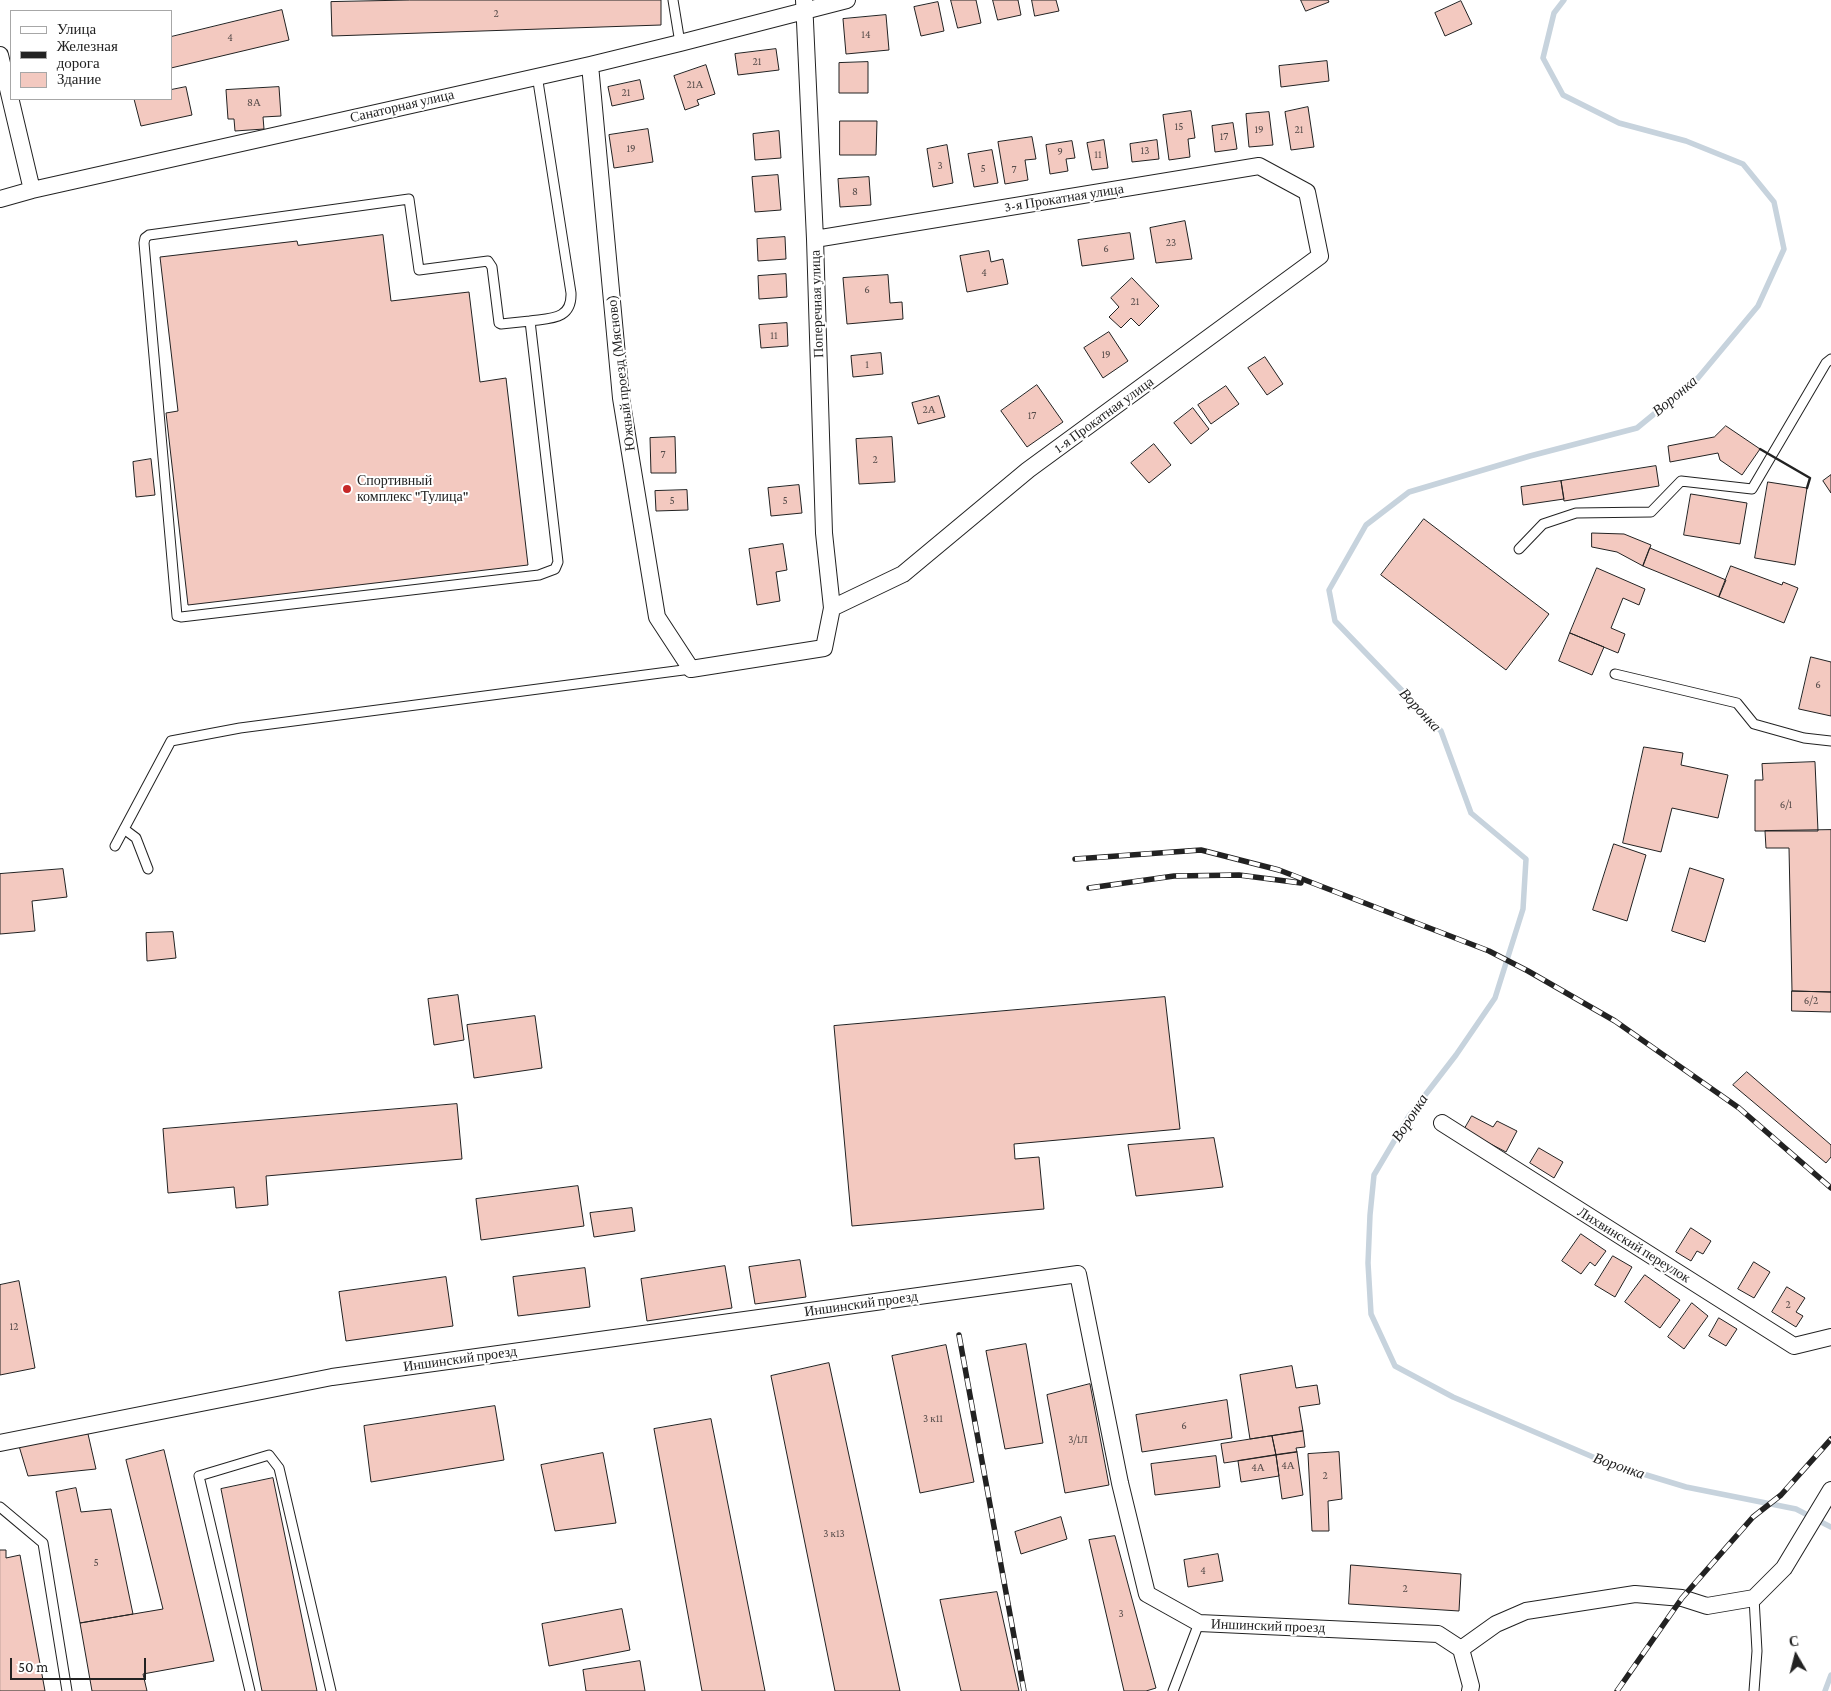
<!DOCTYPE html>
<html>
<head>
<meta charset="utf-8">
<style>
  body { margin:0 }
  #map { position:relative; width:1831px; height:1691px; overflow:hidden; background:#fff; font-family:"Crimson Pro",serif }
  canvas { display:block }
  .legend { position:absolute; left:10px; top:10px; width:162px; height:90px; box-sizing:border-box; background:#fff; border:1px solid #a7a7a7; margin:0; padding:6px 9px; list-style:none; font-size:15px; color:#222 }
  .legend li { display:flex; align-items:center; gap:10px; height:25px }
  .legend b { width:25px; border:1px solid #a7a7a7 }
  .north { position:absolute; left:1771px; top:1631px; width:50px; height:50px; -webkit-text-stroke:4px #fff; paint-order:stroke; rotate:352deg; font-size:14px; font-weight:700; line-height:20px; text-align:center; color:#222 }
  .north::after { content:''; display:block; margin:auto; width:18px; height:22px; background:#222; clip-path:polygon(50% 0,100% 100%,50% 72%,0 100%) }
  .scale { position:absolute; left:10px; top:1658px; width:136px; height:22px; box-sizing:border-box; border:2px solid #222; border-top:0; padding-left:6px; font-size:15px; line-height:18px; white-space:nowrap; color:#222; -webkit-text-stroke:4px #fff; paint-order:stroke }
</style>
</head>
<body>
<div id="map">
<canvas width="1831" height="1691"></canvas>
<ul class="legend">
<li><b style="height:6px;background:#fff"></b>Улица</li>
<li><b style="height:6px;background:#222"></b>Железная дорога</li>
<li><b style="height:14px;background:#f3c9c0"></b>Здание</li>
</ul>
<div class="north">С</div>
<div class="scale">50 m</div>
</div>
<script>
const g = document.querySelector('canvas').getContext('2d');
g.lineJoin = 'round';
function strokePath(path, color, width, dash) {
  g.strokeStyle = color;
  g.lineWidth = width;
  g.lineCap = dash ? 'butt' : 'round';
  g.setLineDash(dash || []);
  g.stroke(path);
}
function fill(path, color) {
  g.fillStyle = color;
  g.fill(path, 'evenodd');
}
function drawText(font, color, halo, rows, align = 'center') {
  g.font = font + ' "Crimson Pro",serif';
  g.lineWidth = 4;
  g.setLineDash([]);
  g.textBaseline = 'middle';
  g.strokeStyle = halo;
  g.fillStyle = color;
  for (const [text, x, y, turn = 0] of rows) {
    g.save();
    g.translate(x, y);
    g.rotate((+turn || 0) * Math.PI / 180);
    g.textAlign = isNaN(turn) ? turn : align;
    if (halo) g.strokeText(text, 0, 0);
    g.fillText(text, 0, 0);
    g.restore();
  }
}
const stream = new Path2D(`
  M1564,0l-10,13 -11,45 20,37 56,28 67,18 57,23 31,38 10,47 -26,57 -60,72 -61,50 -107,28 -121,36 -43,33 -37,65 6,31 106,110 30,82 55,46 -3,50 -28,89 -39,57 -47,61 -35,59 -4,40 -2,48 3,51 24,52 58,31 154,66 79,24 110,22 35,18
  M1825,1691l6,-16`);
const building = new Path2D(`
  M410,0h251v25l-329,11 -1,-34z
  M951,0h25l5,23 -23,5z
  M993,0h25l3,15 -23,5z
  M1032,0h24l3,11 -24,5z
  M1301,0h27l1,2 -23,9z
  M1461,1l11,23 -27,12 -10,-23z
  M938,2l6,29 -23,5 -7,-29z
  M282,10l7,30 -118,28v-31z
  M886,15l3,35 -43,4 -3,-35z
  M776,49l3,21 -41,5 -3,-21z
  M1327,61l2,20 -48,6 -2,-21z
  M868,62v31h-29v-30z
  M706,65l9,29 -18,6 2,5 -14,5 -11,-34z
  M640,80l4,19 -32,7 -4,-19z
  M186,87l6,28 -51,11 -7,-27h37v-9z
  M279,87l2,29 -18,1 1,12 -29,2 -1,-12h-6l-2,-29z
  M1308,107l6,40 -23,3 -6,-38z
  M1191,111l4,27 -7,1 2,18 -21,3 -6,-45z
  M1269,112l4,33 -24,2 -3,-33z
  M840,121h37l-1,34h-36z
  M1233,123l4,26 -22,3 -3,-26z
  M648,129l5,33 -39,6 -5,-33z
  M779,131l2,27 -26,2 -2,-26z
  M1032,137l4,22 -11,1 3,20 -23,4 -7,-42z
  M1104,140l4,28 -16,2 -5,-27z
  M1157,140l2,19 -27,3 -2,-18z
  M1072,141l3,17 -9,1 2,12 -18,3 -4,-29z
  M947,145l6,38 -20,4 -6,-38z
  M992,150l6,33 -24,4 -6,-33z
  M778,175l3,35 -26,2 -3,-35z
  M869,177l2,28 -31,2 -2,-28z
  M1185,221l7,38 -36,4 -6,-35z
  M1130,233l4,26 -52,7 -4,-26z
  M383,235l8,66 78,-9 11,90 26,-4 22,187 -340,40 -22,-192 12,-2 -18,-154 137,-16 1,4z
  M785,237l1,22 -28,2 -1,-22z
  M989,251l2,11 12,-3 5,25 -41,8 -7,-36z
  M786,274l1,23 -28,2 -1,-23z
  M888,275l2,28 12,-1 1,17 -56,5 -4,-46z
  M1132,278l27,28 -20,20 -8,-8 -10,10 -12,-11 10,-10 -8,-9z
  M787,323l1,23 -27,2 -2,-23z
  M1109,332l19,29 -25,17 -19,-30z
  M881,353l2,21 -30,3 -2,-21z
  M1265,357l18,27 -16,11 -19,-27z
  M1037,385l26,37 -36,25 -26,-36z
  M1226,386l13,18 -28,20 -13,-19z
  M939,396l6,21 -27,7 -6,-21z
  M1193,408l16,21 -18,15 -17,-21z
  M1726,426l34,23 -18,26 -22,-15 -2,-7 -48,9 -2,-16 46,-9z
  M675,437l1,36h-25l-1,-35z
  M892,437l3,45 -36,2 -3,-45z
  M1154,444l17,21 -22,18 -18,-20z
  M151,459l4,36 -19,2 -3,-35z
  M1656,466l3,20 -95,15 -3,-20z
  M1831,475v18l-8,-12z
  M1561,481l3,18 -41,6 -2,-18z
  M1768,482l39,6 -12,77 -40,-7z
  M799,485l3,28 -31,3 -3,-28z
  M687,490l1,20 -32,1 -1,-20z
  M1691,494l56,9 -7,41 -56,-9z
  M1424,519l125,95 -43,56 -125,-95z
  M1592,533l32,1 27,11 -8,21 -26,-14 -25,-5z
  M783,544l4,26 -11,2 4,29 -23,4 -8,-56z
  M1650,548l76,32 -7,17 -76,-31z
  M1731,566l51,19 1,-3 15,6 -14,35 -65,-26z
  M1597,568l48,21 -6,16 -16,-7 -12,30 14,6 -7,19 -48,-20z
  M1570,633l34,14 -12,28 -33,-14z
  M1811,657l20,5v54l-32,-7z
  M1644,747l39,6 -2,12 47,10 -10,43 -46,-10 -11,44 -38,-9z
  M1815,762l3,69h-63v-51h8l-1,-16z
  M1831,830v162l-39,-1 -3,-143h-23l-1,-17z
  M1614,844l32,11 -19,66 -34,-11z
  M1690,868l34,11 -19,63 -33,-11z
  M63,869l4,28 -35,4 3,30 -35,3v-60z
  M173,932l3,26 -29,3 -1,-28z
  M1792,991l39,1v20l-39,-1z
  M458,995l6,45 -30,5 -6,-46z
  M1165,997l15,132 -166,15 1,15 24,-2 5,52 -192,17 -18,-200z
  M535,1016l7,52 -68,10 -7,-53z
  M1747,1072l84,73v12l-5,6 -93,-78z
  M457,1104l5,55 -196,17 2,29 -32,3 -2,-21 -66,6 -5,-64z
  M1472,1116l21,11 4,-6 20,10 -11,21 -42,-22z
  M1214,1138l9,49 -87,9 -8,-51z
  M1539,1148l24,14 -9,16 -24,-15z
  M578,1186l6,40 -103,14 -5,-41z
  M632,1208l3,23 -41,6 -4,-24z
  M1691,1228l20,13 -8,13 -6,-3 -6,10 -15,-9z
  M1581,1234l25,17 -11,15 -5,-4 -9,12 -19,-13z
  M1613,1256l19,11 -17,30 -20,-12z
  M800,1260l6,37 -51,7 -6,-37z
  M1754,1262l16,10 -16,26 -16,-9z
  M725,1266l7,42 -85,13 -6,-42z
  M585,1268l5,39 -72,9 -5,-39z
  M1645,1275l35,25 -20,28 -35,-26z
  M446,1277l7,49 -107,15 -7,-49z
  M19,1281l16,87 -35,7v-90z
  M1787,1287l18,11 -9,14 7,4 -7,11 -24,-15z
  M1692,1303l16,13 -24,33 -16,-12z
  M1719,1318l18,11 -11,17 -17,-10z
  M1026,1344l17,99 -38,6 -19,-98z
  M946,1345l28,137 -54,11 -28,-137z
  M829,1363l71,328h-65l-64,-315z
  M1292,1366l4,22 21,-3 3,19 -21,3 4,24 -53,8 -10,-64z
  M1090,1384l19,101 -44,8 -18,-98z
  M1227,1400l5,38 -90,14 -6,-37z
  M495,1406l9,54 -133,22 -7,-56z
  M711,1419l54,272h-63l-48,-262z
  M1303,1431l2,16 -9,1 1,4 -21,3 -4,-19z
  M88,1434l8,35 -68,7 -9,-30z
  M1272,1436l4,19 -52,8 -3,-19z
  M164,1450l50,211 -71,13 4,17h-55l-12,-68 83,-14 -37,-149z
  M1297,1452l6,43 -21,4 -6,-44z
  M1339,1452l3,47 -14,2 1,30h-17l-4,-77z
  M603,1453l13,70 -61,8 -14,-66z
  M1276,1455l3,21 -38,6 -3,-21z
  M1216,1456l4,31 -65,8 -4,-31z
  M273,1478l44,213h-55l-41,-202z
  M76,1488l5,24 30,-3 22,105 -53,9 -24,-131z
  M1061,1517l6,22 -46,15 -6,-22z
  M1115,1536l41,152 -10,3h-22l-35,-151z
  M0,1550h6v8l14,-3 25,136h-45z
  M1218,1554l5,27 -35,6 -4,-27z
  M1351,1565l110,9 -2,37 -110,-7z
  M997,1592l22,99h-58l-21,-91z
  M622,1609l8,41 -81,16 -7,-42z
  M640,1661l5,30h-59l-3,-21z`);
const service = new Path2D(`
  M673,0l7,43
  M530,321l-29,3 -2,-1 -7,-56 -4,-6 -69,9 -10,-71 -260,36 -4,3 -1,5 33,373 4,1 358,-42 16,-6 3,-7 -28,-241c20,-3 42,-1 41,-28l-34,-218
  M1519,549l24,-25 33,-11 75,-1 30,-31 71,8 74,-126 5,-4
  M1615,674l122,29 17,21 50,14 27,3
  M124,829l12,9 12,31
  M115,846l56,-105 69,-13 451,-59
  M0,1507l43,36 24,148
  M1754,1598l3,53 -3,40
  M250,1691l-51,-215 70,-21 10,13 52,223
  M1173,1691l26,-68`);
const minor = new Path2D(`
  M0,55l32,135
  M590,65l31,333 36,219 34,52 133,-21 8,-40 -8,-75 -9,-294 -11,-239
  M0,199l32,-9 558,-125 90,-22 167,-43
  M815,239l444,-73 48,26 13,64 -292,214 -125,104 -71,34
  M1442,1123l352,223 37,-9
  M0,1443l332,-66 746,-103 42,209 27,111 52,29 239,11 23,15 10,37 -1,5
  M1461,1649l35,-25 30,-13 109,-17 47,4 25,8 47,-8 30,-30 47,-78`);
const rail = new Path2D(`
  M1075,859l126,-9 78,20 210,81 39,20 87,50 124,87 92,80
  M1089,888l85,-12 65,-1 62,8
  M959,1335l65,356
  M1617,1691l65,-93 71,-81 28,-22 50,-56`);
const wall = new Path2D(`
  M1760,449l50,29 -3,10`);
const markers = [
  [347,489,5,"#c62828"]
];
const numberNames = [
  ["2",496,14],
  ["14",866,35],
  ["4",230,38],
  ["21",757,62],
  ["21А",695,85],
  ["21",626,93],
  ["8А",254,103],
  ["15",1179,127],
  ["19",1259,130],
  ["21",1299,130],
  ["17",1224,137],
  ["19",631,149],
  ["13",1145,151],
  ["9",1060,152],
  ["11",1098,155],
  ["3",940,166],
  ["5",983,169],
  ["7",1014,170],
  ["8",855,192],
  ["23",1171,243],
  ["6",1106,249],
  ["4",984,273],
  ["6",867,290],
  ["21",1135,302],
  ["11",774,336],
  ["19",1106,355],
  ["1",867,365],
  ["2А",929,410],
  ["17",1032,416],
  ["7",663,455],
  ["2",875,460],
  ["5",672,501],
  ["5",785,501],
  ["6",1818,685],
  ["6/1",1786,805],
  ["6/2",1811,1001],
  ["2",1788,1305],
  ["12",14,1327],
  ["3 к11",933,1419],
  ["6",1184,1426],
  ["3/1Л",1078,1440],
  ["4А",1288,1466],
  ["4А",1258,1468],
  ["2",1325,1476],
  ["3 к13",834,1534],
  ["5",96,1563],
  ["4",1203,1571],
  ["2",1405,1589],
  ["3",1121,1614]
];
const streetNames = [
  ["Санаторная улица",402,106,-13],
  ["3-я Прокатная улица",1064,198,-9],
  ["Поперечная улица",817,304,-92],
  ["Южный проезд (Мясново)",621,373,-97],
  ["1-я Прокатная улица",1104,415,-36],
  ["Лихвинский переулок",1634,1245,32],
  ["Иншинский проезд",861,1304,-8],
  ["Иншинский проезд",460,1359,-8],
  ["Иншинский проезд",1268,1626,2]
];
const poiNames = [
  ["Спортивный",357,481],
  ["комплекс \"Тулица\"",357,497]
];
const waterNames = [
  ["Воронка",1675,396,-40],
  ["Воронка",1420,710,47],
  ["Воронка",1410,1118,-57],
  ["Воронка",1619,1466,19]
];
strokePath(stream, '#c7d3dd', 5.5);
fill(building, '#f3c9c0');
strokePath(building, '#222', 1);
strokePath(service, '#222', 11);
strokePath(minor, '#222', 18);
strokePath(service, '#fff', 9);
strokePath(minor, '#fff', 16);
strokePath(rail, '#222', 5.5);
strokePath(rail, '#fff', 4, [11]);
strokePath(wall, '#222', 2.5);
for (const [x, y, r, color] of markers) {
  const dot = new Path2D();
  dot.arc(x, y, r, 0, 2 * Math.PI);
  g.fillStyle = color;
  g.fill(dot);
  strokePath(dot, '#fff', 2);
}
drawText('11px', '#564c4a', null, numberNames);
drawText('14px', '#222', '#fff', streetNames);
drawText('14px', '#222', '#fff', poiNames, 'left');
drawText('italic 15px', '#222', '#fff', waterNames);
</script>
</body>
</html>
